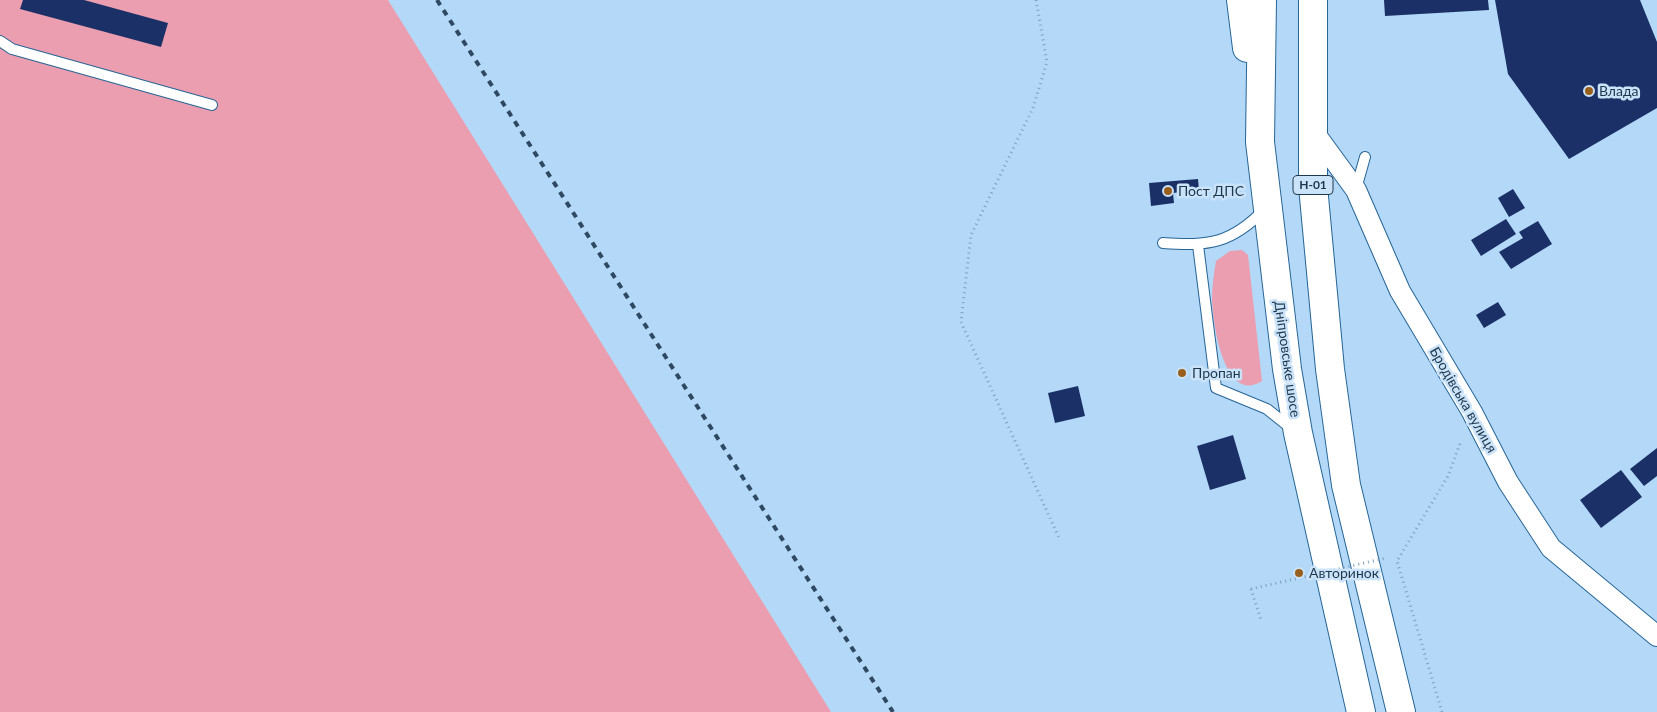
<!DOCTYPE html>
<html>
<head>
<meta charset="utf-8">
<style>
  body { margin:0 }
  canvas { display:block; background:#b3d8f8 }
</style>
</head>
<body>
<canvas width="1657" height="712"></canvas>
<script>
const g = document.querySelector('canvas').getContext('2d');
g.lineJoin = 'round';
function fill(path, color) {
  g.fillStyle = color;
  g.fill(path, 'evenodd');
}
function strokePath(path, color, width, dash) {
  g.strokeStyle = color;
  g.lineWidth = width;
  g.lineCap = dash ? 'butt' : 'round';
  g.setLineDash(dash || []);
  g.stroke(path);
}
function drawText(font, color, halo, rows, align = 'center') {
  g.font = font + ' Lato,sans-serif';
  g.lineWidth = 5;
  g.setLineDash([]);
  g.textBaseline = 'middle';
  g.strokeStyle = halo;
  g.fillStyle = color;
  for (const [text, x, y, turn = 0] of rows) {
    g.save();
    g.translate(x, y);
    g.rotate((+turn || 0) * Math.PI / 180);
    g.textAlign = isNaN(turn) ? turn : align;
    if (halo) g.strokeText(text, 0, 0);
    g.fillText(text, 0, 0);
    g.restore();
  }
}
const green = new Path2D(`
  M0,0h388l443,712h-831z
  M1242,250l6,5 14,126c-38,24 -49,-57 -50,-82 0,-13 2,-26 4,-38l14,-10z`);
const building = new Path2D(`
  M23,0h61l84,23 -7,24 -141,-38z
  M1384,0h104l1,10 -104,6z
  M1495,0h145l17,42v66l-88,51 -61,-85z
  M1198,179l1,11 -26,3 1,10 -23,3 -2,-23z
  M1513,189l12,19 -16,9 -11,-19z
  M1506,219l10,15 -35,22 -10,-16z
  M1538,221l14,23 -41,25 -12,-17 24,-14 -4,-6z
  M1498,302l8,13 -22,13 -8,-13z
  M1078,386l7,30 -30,7 -7,-30z
  M1233,435l13,44 -36,11 -13,-44z
  M1657,448v28l-13,10 -14,-17z
  M1621,470l21,27 -41,31 -21,-28z`);
const path = new Path2D(`
  M1036,0l11,62 -14,46 -62,127 -10,87 99,218
  M1251,589l10,31
  M1442,712l-45,-151 51,-85 13,-35`);
const lane = new Path2D(`
  M0,41l12,8 200,56
  M1356,189l9,-32
  M1163,243c46,3 68,1 102,-34
  M1198,245l18,143 51,21 25,20`);
const street = new Path2D(`
  M1313,131l43,59 44,101 72,121 36,70 43,66 106,88`);
const primary = new Path2D(`
  M1241,0l6,48
  M1262,0l-2,142 27,227 11,64 63,279
  M1313,0v186l17,183 16,116 55,227`);
const rail = new Path2D(`
  M437,0l456,712`);
const pathBridge = new Path2D(`
  M1251,589l135,-31`);
const markers = [
  [1589,91,5,"#99601d"],
  [1168,191,5,"#99601d"],
  [1182,373,5,"#99601d"],
  [1299,573,5,"#99601d"]
];
const shields = [
  [1313,185,40]
];
const shieldNames = [
  ["Н-01",1313,185]
];
const poiNames = [
  ["Влада",1599,91],
  ["Пост ДПС",1178,191],
  ["Пропан",1192,373],
  ["Авторинок",1309,573]
];
const streetNames = [
  ["Дніпровське шосе",1287,359,82],
  ["Бродівська вулиця",1463,400,60]
];
fill(green, '#eb9eaf');
fill(building, '#1b3067');
strokePath(lane, '#266596', 12);
strokePath(street, '#266596', 22);
strokePath(primary, '#266596', 30);
strokePath(path, '#7fa0bc', 3, [1, 4]);
strokePath(lane, '#fff', 10);
strokePath(street, '#fff', 20);
strokePath(primary, '#fff', 28);
strokePath(rail, '#2e4961', 4, [6, 6]);
strokePath(pathBridge, '#7fa0bc', 3, [1, 4]);
for (const [x, y, r, color] of markers) {
  const dot = new Path2D();
  dot.arc(x, y, r, 0, 2 * Math.PI);
  g.fillStyle = color;
  g.fill(dot);
  strokePath(dot, '#cbe3f9', 2);
}
for (const [x, y, w] of shields) {
  const box = new Path2D();
  box.roundRect(x - w / 2, y - 9.5, w, 19, 4);
  g.fillStyle = '#cbe3f9';
  g.fill(box);
  strokePath(box, '#1d374d', 1);
}
drawText('bold 12px', '#1d374d', null, shieldNames);
drawText('14px', '#1d374d', '#cbe3f9', poiNames, 'left');
drawText('14px', '#1d374d', '#cbe3f9', streetNames);
</script>
</body>
</html>
